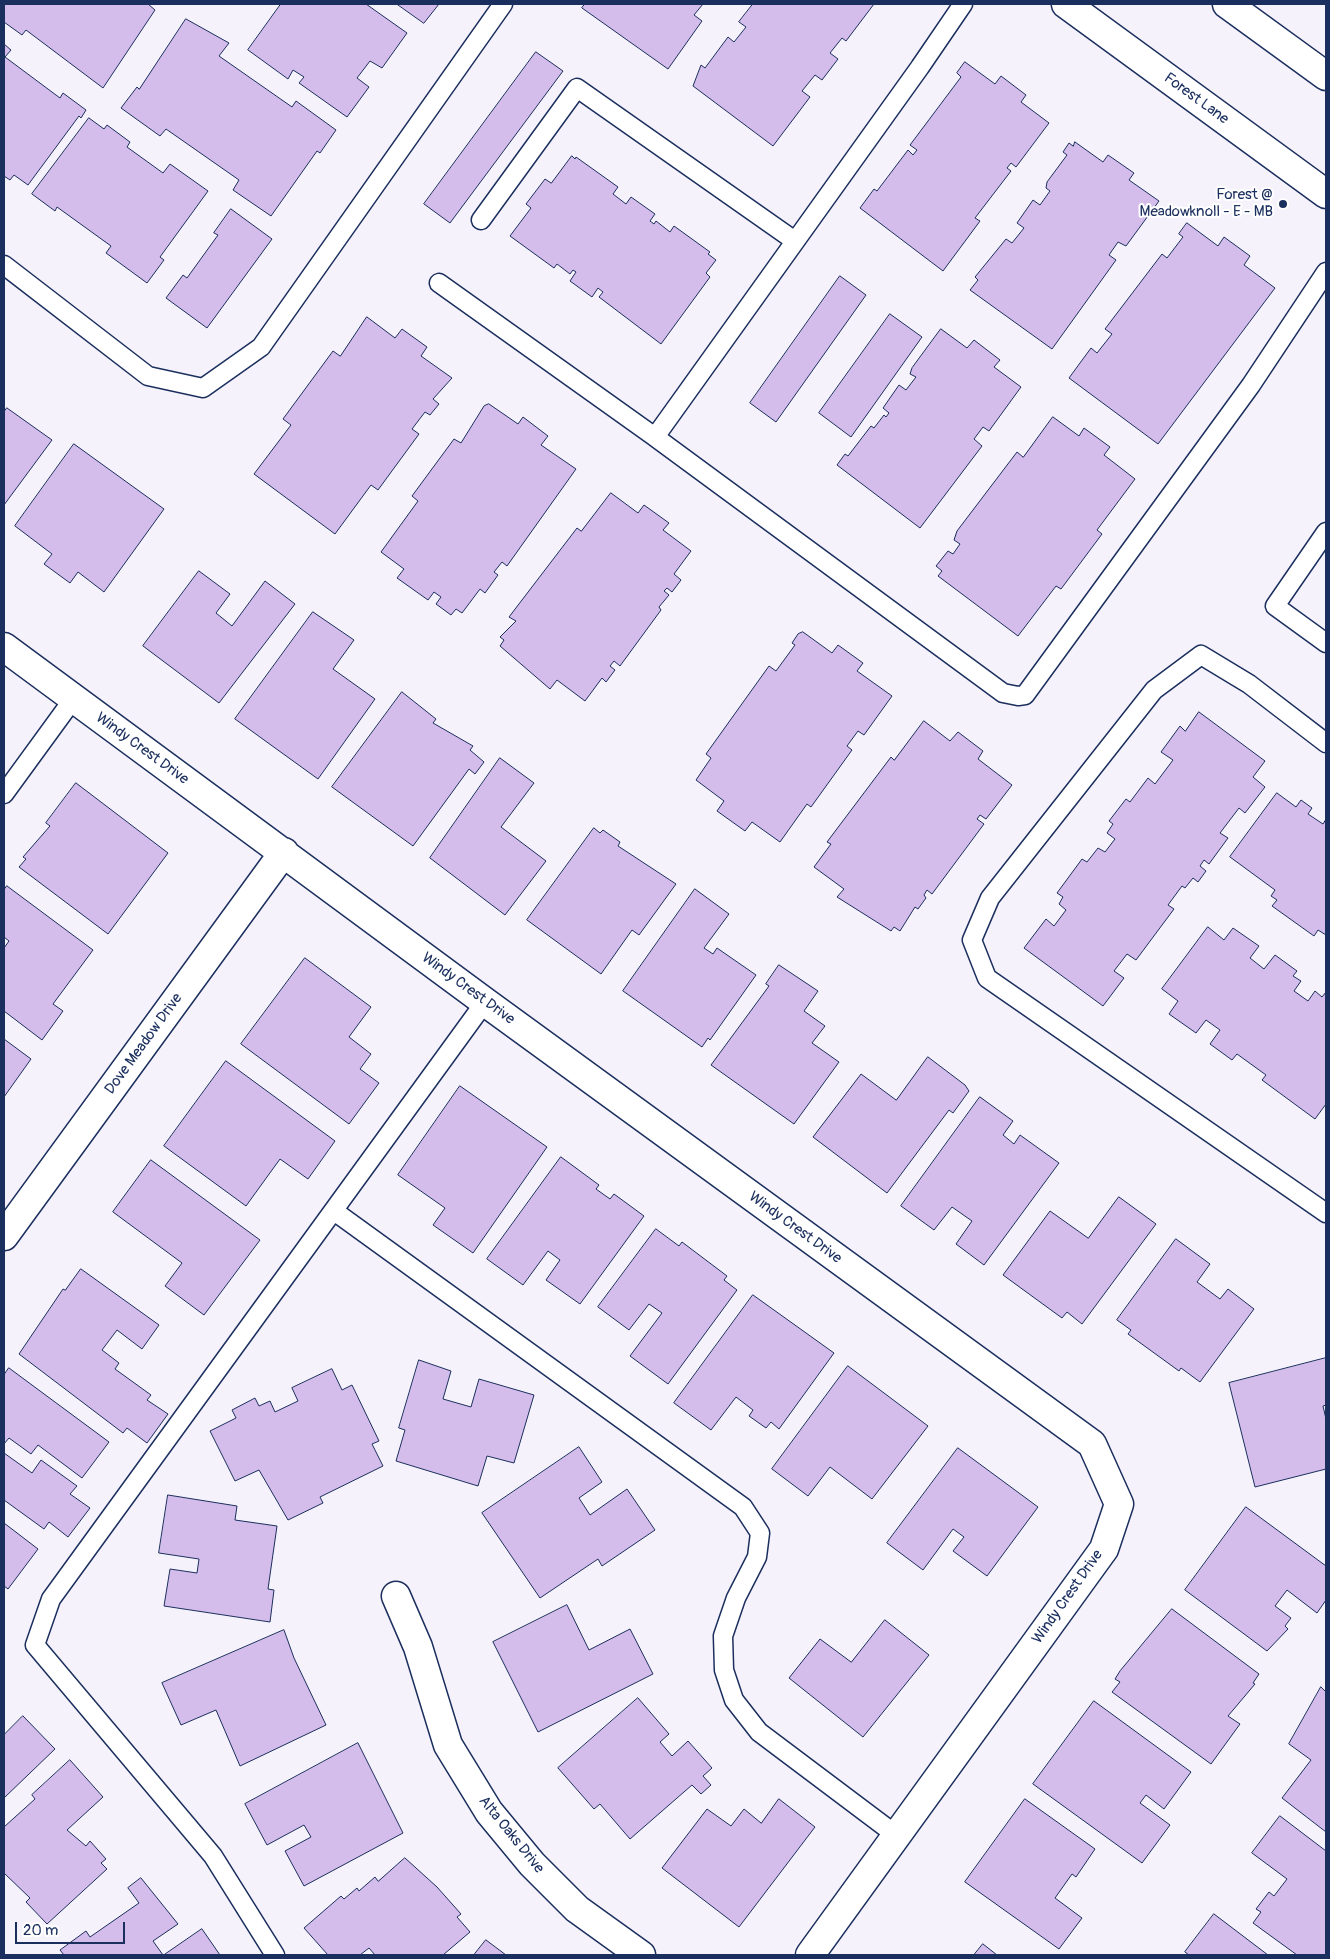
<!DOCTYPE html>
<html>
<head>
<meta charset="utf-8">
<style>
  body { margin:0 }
  #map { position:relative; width:1330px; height:1959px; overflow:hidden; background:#f6f2fb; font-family:Pangolin,sans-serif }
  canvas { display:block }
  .frame { position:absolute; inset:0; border:5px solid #1b2f5e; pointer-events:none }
  .scale { position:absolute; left:15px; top:1922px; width:110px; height:22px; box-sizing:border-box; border:2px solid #1b2f5e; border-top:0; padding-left:6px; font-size:15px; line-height:18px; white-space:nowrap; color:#1b2f5e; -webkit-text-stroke:4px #fff; paint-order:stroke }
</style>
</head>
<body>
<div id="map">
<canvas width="1330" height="1959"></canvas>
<div class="frame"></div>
<div class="scale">20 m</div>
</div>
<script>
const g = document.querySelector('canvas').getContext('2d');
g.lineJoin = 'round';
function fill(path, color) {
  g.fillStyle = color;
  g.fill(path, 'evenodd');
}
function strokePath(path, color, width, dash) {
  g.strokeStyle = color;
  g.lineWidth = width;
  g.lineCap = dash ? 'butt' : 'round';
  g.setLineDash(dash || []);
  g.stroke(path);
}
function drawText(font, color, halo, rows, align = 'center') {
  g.font = font + ' Pangolin,sans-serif';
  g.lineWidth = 4;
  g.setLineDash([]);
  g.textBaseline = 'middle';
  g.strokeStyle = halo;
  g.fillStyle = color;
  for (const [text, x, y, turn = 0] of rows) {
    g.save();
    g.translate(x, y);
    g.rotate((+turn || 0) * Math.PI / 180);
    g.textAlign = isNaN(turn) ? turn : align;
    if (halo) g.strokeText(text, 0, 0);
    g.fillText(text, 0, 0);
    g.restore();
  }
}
const building = new Path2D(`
  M4,4h144l7,6 -52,78 -77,-58 -4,5 -18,-13z
  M281,4h85l41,29 -25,35 -12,-7 -13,17 12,9 -22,30 -48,-34 5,-6 -11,-7 -5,9 -40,-29z
  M397,4h42l-15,19z
  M585,4h118l-9,11 8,6 -34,48 -86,-61z
  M753,4h121l-28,37 -4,-3 -12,15 8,6 -16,21 -7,-5 -13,16 8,6 -37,49 -80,-60 8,-21 4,3 23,-31 6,5 12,-15 -7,-5z
  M186,19l43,24 -10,13 73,51 4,-6 40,29 -16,23 -3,-2 -46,65 -38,-26 6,-10 -73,-51 -6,7 -39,-28 16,-21 2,2z
  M4,44l7,6 -6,7 55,41 3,-5 23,17 -5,8 -2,-2 -51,69 -14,-10 -4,5 -6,-4z
  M536,52l27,19 -113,152 -26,-19z
  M965,62l30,22 6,-8 25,19 -5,7 28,21 -33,44 -5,-4 -4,5 4,3 -36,47 5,3 -37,50 -83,-63 14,-19 3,2 31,-41 5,5 4,-5 -7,-5 51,-68 -4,-4z
  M89,118l15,11 3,-4 23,17 -3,5 36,26 7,-9 38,27 -48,66 4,3 -17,23 -41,-30 5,-7 -54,-39 -2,4 -23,-17z
  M1075,142l28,20 5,-7 26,18 -5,7 30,21 -33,45 -8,-4 -9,13 7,5 -64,89 -82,-59 8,-10 -3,-3 31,-38 6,4 12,-15 -7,-5 16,-23 7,5 10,-14 -4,-3 1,-6 20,-27 -4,-3 6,-9 4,3z
  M572,156l3,3 1,-2 42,30 -5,7 13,10 5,-7 24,17 -5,7 4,3 2,-3 14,11 4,-6 36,26 -2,2 8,6 -10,13 4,4 -49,67 -62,-47 4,-5 -5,-4 -6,9 -22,-16 6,-9 -3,-2 -3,4 -13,-10 -3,4 -44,-32 21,-28 -5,-4 19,-25 6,4z
  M231,209l41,30 -65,89 -41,-30 17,-23 4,3 31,-43 -4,-2z
  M1187,223l31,23 6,-9 26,19 -6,9 31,23 -117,156 -89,-66 22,-30 6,5 15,-19 -7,-5 57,-75 5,4 16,-21 -4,-3z
  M840,276l26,19 -90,127 -26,-19z
  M890,314l32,23 -71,100 -32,-24z
  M367,317l28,21 7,-9 25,18 -6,9 31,22 -19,21 6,5 -9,11 -5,-3 -13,17 7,5 -41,56 -7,-5 -36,49 -81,-60 37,-49 -8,-6 50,-68 7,5z
  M941,329l26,19 7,-8 26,20 -6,7 27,20 -32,44 -6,-4 -9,12 8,7 -62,82 -83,-63 8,-11 3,2 23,-30 3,2 10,-13 2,2 3,-4 -6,-5 16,-23 7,5 10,-13 -6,-3 2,-6z
  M489,404l29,20 5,-7 25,19 -7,9 35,24 -69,97 -5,-4 -8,10 4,3 -13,18 -5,-4 -18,24 -6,-4 -5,6 -15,-11 5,-7 -7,-5 -6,8 -31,-22 7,-9 -23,-17 37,-51 -6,-5 42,-57 7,4 23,-37z
  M7,408l45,32 -48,65v-93z
  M1053,417l26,19 5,-8 26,19 -6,8 31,24 -38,51 5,4 -41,55 -5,-3 -38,50 -80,-60 4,-5 -6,-5 12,-15 5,3 7,-10 -6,-4 3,-9 60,-79 6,5z
  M74,444l90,65 -60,83 -26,-20 -8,11 -26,-19 8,-10 -37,-28z
  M611,493l27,20 6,-8 25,18 -6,7 28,21 -17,23 7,6 -9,12 -5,-4 -3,3 5,4 -10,12 2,3 -41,56 -6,-5 -4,5 5,4 -9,12 -4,-4 -17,23 -28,-21 -7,9 -50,-43 4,-6 -4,-3 16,-16 -7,-4 68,-89 4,3z
  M199,571l31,23 -14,19 16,13 33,-45 30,23 -76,99 -76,-57z
  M313,612l41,28 -21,29 42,30 -57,80 -83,-60z
  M803,632l29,21 6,-8 25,18 -6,8 35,25 -28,39 -6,-4 -11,15 5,4 -41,57 -4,-3 -27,38 -28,-20 -7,9 -28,-20 7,-10 -28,-21 15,-22 -5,-4 63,-88 7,5 19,-26 -3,-2 6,-9z
  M402,692l34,27 -3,4 40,23 -3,4 14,12 -9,12 -6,-5 -56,77 -81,-59z
  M1199,712l66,49 -12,16 12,10 -20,26 -6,-5 -19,25 8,5 -19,26 -5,-4 -4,6 6,5 -8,11 -5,-4 -8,10 -3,-2 -14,19 6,4 -38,51 -9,-6 -13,17 10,7 -21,28 -79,-58 22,-29 8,7 12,-16 -7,-6 4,-7 -6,-4 25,-34 5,3 11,-14 7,4 10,-13 -8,-6 6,-9 -4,-3 17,-22 4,3 18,-24 7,6 18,-24 -12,-8 19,-26 5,5z
  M924,721l26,20 8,-9 25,19 -5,8 34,26 -26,34 -6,-4 -3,4 7,5 -52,70 -5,-4 -3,5 2,3 -8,11 -3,-2 -15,24 -6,-4 -3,4 -54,-34 7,-8 -30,-22 17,-23 -4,-2 64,-85 3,3z
  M500,758l34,25 -33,44 45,34 -41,54 -75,-57z
  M76,783l92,70 -60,81 -89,-67 7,-8 -3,-2 27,-31 -4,-3z
  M1277,793l19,14 5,-7 11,8 -4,6 15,10 3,-5v116l-8,-5 -4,6 -42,-30 5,-6 -6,-4 4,-6 -45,-33z
  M594,828l6,5 3,-3 17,12 -2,4 58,38 -37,51 -7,-5 -31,44 -74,-54z
  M7,886l86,64 -40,54 10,7 -21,29 -38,-29v-63l5,-7 -5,-4v-47z
  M695,889l34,25 -25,34 9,6 4,-6 39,27 -46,65 -2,-2 -6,9 -79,-56z
  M1208,927l16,13 9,-12 26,18 -9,12 14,11 11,-14 22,16 -4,5 8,5 -7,10 14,10 7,-10 7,6 4,-5v112l-11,15 -53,-39 4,-5 -29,-21 -5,6 -22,-16 10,-14 -14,-10 -10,13 -27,-19 9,-13 -16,-12z
  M305,958l66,49 -22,30 22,17 -11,15 19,14 -30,41 -108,-80z
  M779,965l39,26 -14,20 21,15 -13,17 27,19 -45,62 -83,-59 58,-79 -3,-2z
  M4,1039l27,20 -27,38z
  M928,1057l37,28 4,6 -16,22 -4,-3 -62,83 -74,-56 48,-63 35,26z
  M226,1061l109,80 -27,38 -28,-20 -34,47 -82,-60z
  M460,1086l87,61 -74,106 -40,-28 12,-17 -47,-33z
  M980,1097l33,24 -10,14 11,9 6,-9 39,28 -75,102 -28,-21 16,-23 -20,-14 -18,23 -33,-24z
  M561,1157l38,28 -3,4 14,10 4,-5 30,22 -64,88 -34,-24 14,-20 -12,-9 -25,34 -36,-26z
  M151,1160l109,80 -56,75 -39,-29 17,-23 -69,-51z
  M1119,1197l37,27 -74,100 -15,-12 -5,6 -59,-43 47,-64 38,27z
  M656,1229l23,17 3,-4 45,34 -3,4 13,10 -69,94 -38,-28 32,-43 -13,-9 -20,26 -31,-23z
  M1176,1239l34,25 -13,18 23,17 8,-10 26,20 -54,73 -19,-14 -2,3 -51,-37 3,-4 -14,-10z
  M81,1269l78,56 -17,24 -25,-19 -15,20 17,13 -4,6 36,26 -4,5 21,14 -21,29 -20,-15 -4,5 -104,-79 44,-65 2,1z
  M753,1295l81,58 -55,76 -8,-7 -5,6 -17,-12 4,-6 -17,-13 -25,33 -37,-27z
  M1326,1358v47l-3,1 3,13v50l-71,18 -26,-104z
  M419,1360l32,11 -8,28 28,8 8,-28 55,16 -20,68 -27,-7 -9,30 -82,-25 9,-31 -6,-2z
  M848,1366l80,60 -56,73 -42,-32 -22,29 -36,-27z
  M9,1368l100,74 -27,36 -44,-33 -7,9 -22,-16 -5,6v-69z
  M332,1369l10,21 10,-5 27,56 -7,3 11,22 -63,31 3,6 -35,17 -29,-50 -24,11 -25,-50 26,-13 -4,-8 23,-12 4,8 11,-5 5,11 23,-11 -6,-13z
  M579,1447l23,35 -23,16 11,17 37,-26 28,41 -53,36 -4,-7 -58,39 -58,-85z
  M958,1448l80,59 -51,69 -34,-25 11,-14 -11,-8 -30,41 -36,-27z
  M4,1453l28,20 9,-13 36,26 -7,8 20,14 -22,29 -19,-15 -5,7 -40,-29z
  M168,1495l69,11 -2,14 42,6 -9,63 6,1 -4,32 -106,-16 6,-37 27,4 2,-14 -40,-6z
  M1246,1507l80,59v34l-9,13 -30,-23 -12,16 16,12 -6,8 3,3 -21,22 -82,-61z
  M4,1523l34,26 -30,40 -4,-3z
  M567,1605l22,45 41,-21 23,45 -115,58 -45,-90z
  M1172,1609l87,65 -6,9 2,1 -27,32 12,8 -29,40 -99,-72 8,-10 -5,-3 5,-8z
  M885,1620l44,35 -66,82 -74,-59 31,-39 31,23z
  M284,1630l10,28 32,67 -86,41 -24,-56 -35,15 -19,-42z
  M1321,1687l5,5v140l-44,-34 29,-38 -22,-16z
  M638,1698l31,36 -9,8 12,14 16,-15 24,27 -9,8 8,9 -10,9 -9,-9 -62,54 -30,-35 -6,5 -36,-41z
  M1094,1701l97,71 -27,37 -18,-14 -6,8 30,22 -28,38 -109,-79z
  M23,1716l32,33 -51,49v-63z
  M358,1743l45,90 -99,53 -19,-35 26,-14 -7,-12 -37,20 -22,-41z
  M70,1760l33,37 -36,33 19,16 4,-5 16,18 -5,4 6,6 -60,55 -21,-22 4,-4 -26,-25v-46l31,-28 -3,-4z
  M779,1799l36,28 -76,100 -77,-59 45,-59 24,17 13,-17 17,14z
  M1025,1799l70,50 -19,28 -4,-3 -17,24 27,20 -23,31 -94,-67z
  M1280,1816l46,35v104h-29l-44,-32 8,-11 -5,-3 13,-17 5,4 13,-17 -35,-26z
  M405,1858l32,29 24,27 -4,3 13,15 -27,23h-68l-6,-7 -9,7h-32l-24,-27 37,-32 3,3 13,-11 2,3 16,-14 3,4z
  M141,1878l37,46 -25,17 10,14h-99l-4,-5 26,-19 4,6 49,-34 -11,-15z
  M1214,1914l54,41h-79l-4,-3z
  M202,1929l18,26h-56z
  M486,1940l20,15h-32z
  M983,1944l14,11h-23z`);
const lane = new Path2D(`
  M963,4l-43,63 -265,370 348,256 15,3 7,-1 226,-310 75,-113
  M481,220l96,-132 218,153
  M4,265l144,111 55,12 58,-41 242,-343
  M439,283l216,154
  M1326,532l-51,74 51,37
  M1326,743l-77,-59 -48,-29 -47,35 -164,208 -18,42 15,38 339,235
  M4,794l70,-96
  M334,1211l409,296 17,26 -3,24 -21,41 -13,38 1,34 10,30 25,32 137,103
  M275,1955l-62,-99 -178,-211 16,-46 434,-597`);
const street = new Path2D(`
  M4,647l481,355 607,442 27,60 -15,45 -294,406
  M4,1236l280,-384
  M396,1596l22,51 30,98 41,67 43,52 45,45 64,46`);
const secondary = new Path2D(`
  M1066,4l260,190
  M1227,4l99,72`);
const markers = [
  [1283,204,5,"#1b2f5e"]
];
const streetNames = [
  ["Forest Lane",1196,99,36],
  ["Windy Crest Drive",142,749,36],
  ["Windy Crest Drive",468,989,36],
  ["Dove Meadow Drive",144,1044,-54],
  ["Windy Crest Drive",795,1228,36],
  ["Windy Crest Drive",1068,1597,-55],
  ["Alta Oaks Drive",511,1835,51]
];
const poiNames = [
  ["Forest @",1273,195],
  ["Meadowknoll - E - MB",1273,212]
];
fill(building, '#d4bceb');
strokePath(building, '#1b2f5e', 1);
strokePath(lane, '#1b2f5e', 21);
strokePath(street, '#1b2f5e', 31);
strokePath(secondary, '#1b2f5e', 31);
strokePath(lane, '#fff', 18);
strokePath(street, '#fff', 28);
strokePath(secondary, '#fff', 28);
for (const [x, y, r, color] of markers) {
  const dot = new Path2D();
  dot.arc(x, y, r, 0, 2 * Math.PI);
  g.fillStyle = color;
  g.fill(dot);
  strokePath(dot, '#fff', 2);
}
drawText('15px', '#1b2f5e', '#fff', streetNames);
drawText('15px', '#1b2f5e', '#fff', poiNames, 'right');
</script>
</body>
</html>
